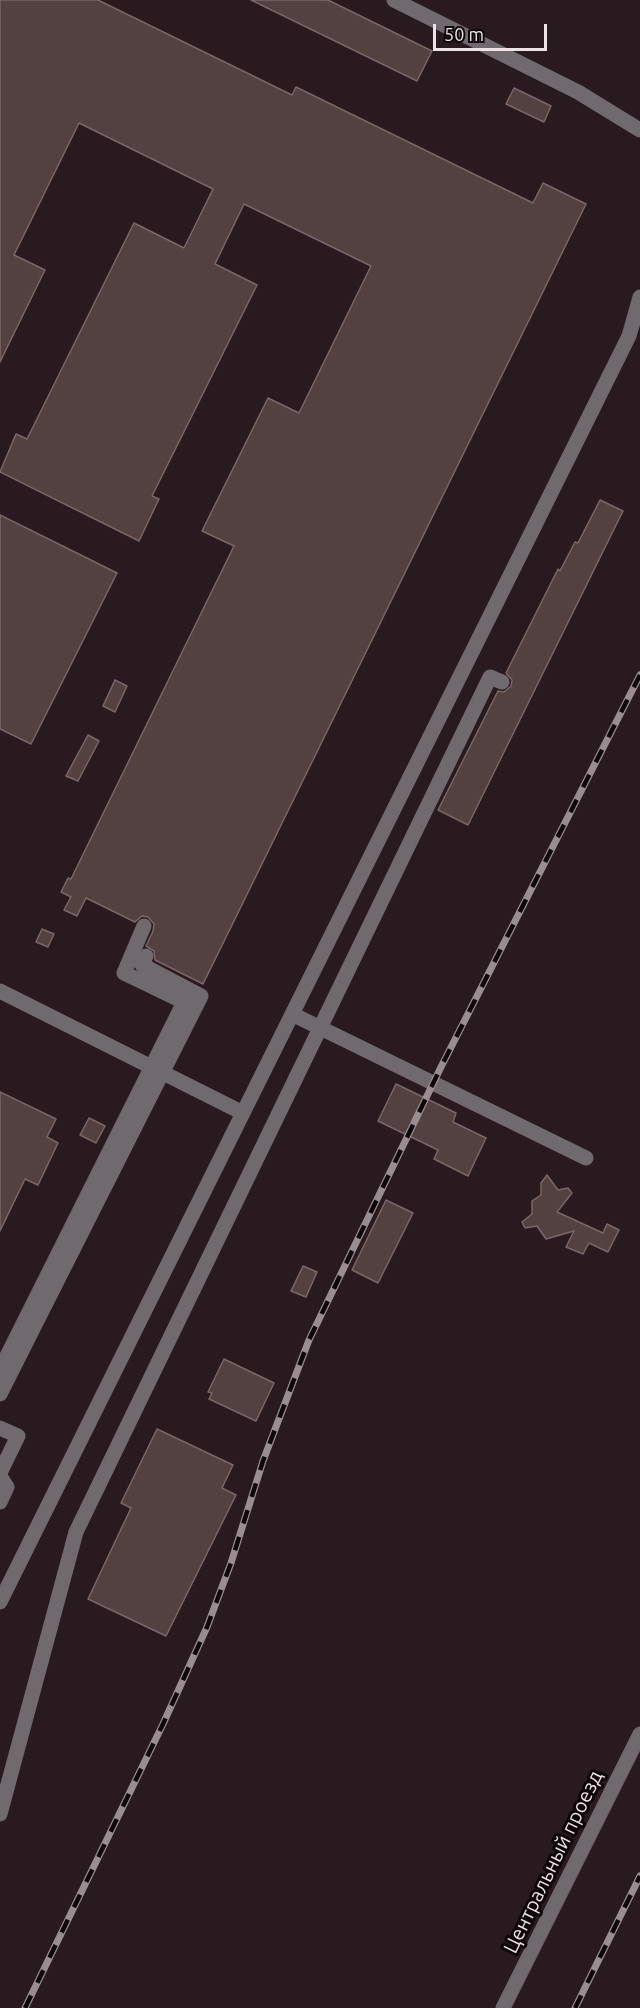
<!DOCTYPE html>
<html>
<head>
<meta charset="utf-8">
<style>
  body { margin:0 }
  #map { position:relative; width:640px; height:2008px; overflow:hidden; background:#291a20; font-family:Ubuntu,sans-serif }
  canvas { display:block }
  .scale { position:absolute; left:433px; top:24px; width:114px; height:27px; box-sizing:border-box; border:3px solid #ede2e6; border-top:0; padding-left:8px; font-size:18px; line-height:21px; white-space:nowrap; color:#ede2e6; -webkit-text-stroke:4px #0d070a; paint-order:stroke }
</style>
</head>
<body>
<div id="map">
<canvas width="640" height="2008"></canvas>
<div class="scale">50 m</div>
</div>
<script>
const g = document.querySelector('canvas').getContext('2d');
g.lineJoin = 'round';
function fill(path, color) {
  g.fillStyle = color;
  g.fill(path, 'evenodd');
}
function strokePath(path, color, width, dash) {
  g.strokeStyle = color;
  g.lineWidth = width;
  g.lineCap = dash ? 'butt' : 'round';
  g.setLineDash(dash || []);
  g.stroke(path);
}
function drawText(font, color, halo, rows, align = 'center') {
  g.font = font + ' Ubuntu,sans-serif';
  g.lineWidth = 6;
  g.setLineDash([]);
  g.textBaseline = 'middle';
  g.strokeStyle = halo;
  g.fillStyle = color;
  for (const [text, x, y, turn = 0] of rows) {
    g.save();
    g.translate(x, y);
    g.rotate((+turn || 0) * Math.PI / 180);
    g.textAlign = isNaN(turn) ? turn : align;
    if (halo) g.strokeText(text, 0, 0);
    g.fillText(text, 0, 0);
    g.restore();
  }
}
const building = new Path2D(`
  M0,0h98l194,95 4,-8 237,116 10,-20 43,21 -383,780 -48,-24 -1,-9 -8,-5 7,-15 1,-7 -6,-7 -6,-1 -7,6 -49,-24 -9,18 -13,-6 7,-13 -10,-5 7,-14 3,1 163,-333 -32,-15 66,-133 31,15 72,-147 -127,-62 -29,60 42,21 -105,211 7,3 -20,42 -139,-69 16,-38 11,5 107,-216 50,25 29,-59 -134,-66 -65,132 31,15 -45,92z
  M251,0h77l104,51 -15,30z
  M514,88l37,18 -7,16 -38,-18z
  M600,500l23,11 -155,314 -30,-15 60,-119 6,1 7,-6 1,-6 -6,-7 52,-104 2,2 15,-29 3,1z
  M0,515l117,58 -86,171 -31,-15z
  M115,680l12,6 -12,26 -12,-6z
  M88,735l11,6 -21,40 -12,-5z
  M42,929l12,5 -6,13 -12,-5z
  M396,1084l60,29 -3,9 33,16 -18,38 -34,-17 4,-9 -60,-29z
  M0,1092l56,27 -9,18 11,6 -20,42 -13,-6 -25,52z
  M89,1118l16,8 -9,17 -16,-8z
  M547,1175l11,15 10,-2 4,5 -15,19 46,21 4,-9 12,6 -11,22 -19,-9 -6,11 -17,-7 8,-16 -28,8 -9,-13 -12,2 -3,-6 10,-8v-13l9,-6v-12z
  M386,1200l27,13 -35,70 -26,-13z
  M303,1266l14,6 -11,25 -15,-6z
  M224,1359l50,24 -18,38 -47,-22 3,-6 -4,-1z
  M157,1429l76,36 -11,23 14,7 -70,141 -78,-37 43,-91 -10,-5z`);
const minor = new Path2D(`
  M394,0l184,92 62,38
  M0,991l243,122
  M292,1014l294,144
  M0,1428l18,8 -18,37
  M0,1476l7,11 -7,15
  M0,1602l629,-1266 11,-39
  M503,2008l137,-274`);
const rail = new Path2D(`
  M25,2008l138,-284 44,-97 24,-64 32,-102 46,-121 132,-273 199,-392
  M575,2008l65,-132`);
const minorBridge = new Path2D(`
  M0,1370l184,-368 -60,-29 20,-47
  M0,1394l201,-398 -59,-31 4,-9
  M0,1814l76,-282 414,-855 12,5`);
const streetNames = [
  ["Центральный проезд",553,1862,-64]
];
fill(building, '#534142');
strokePath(building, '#7a6667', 1.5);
strokePath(minor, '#706a6f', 15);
strokePath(rail, '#9a8d92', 7);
strokePath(rail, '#0d070a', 4.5, [14]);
strokePath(minorBridge, '#706a6f', 15);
drawText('20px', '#ede2e6', '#0d070a', streetNames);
</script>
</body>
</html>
